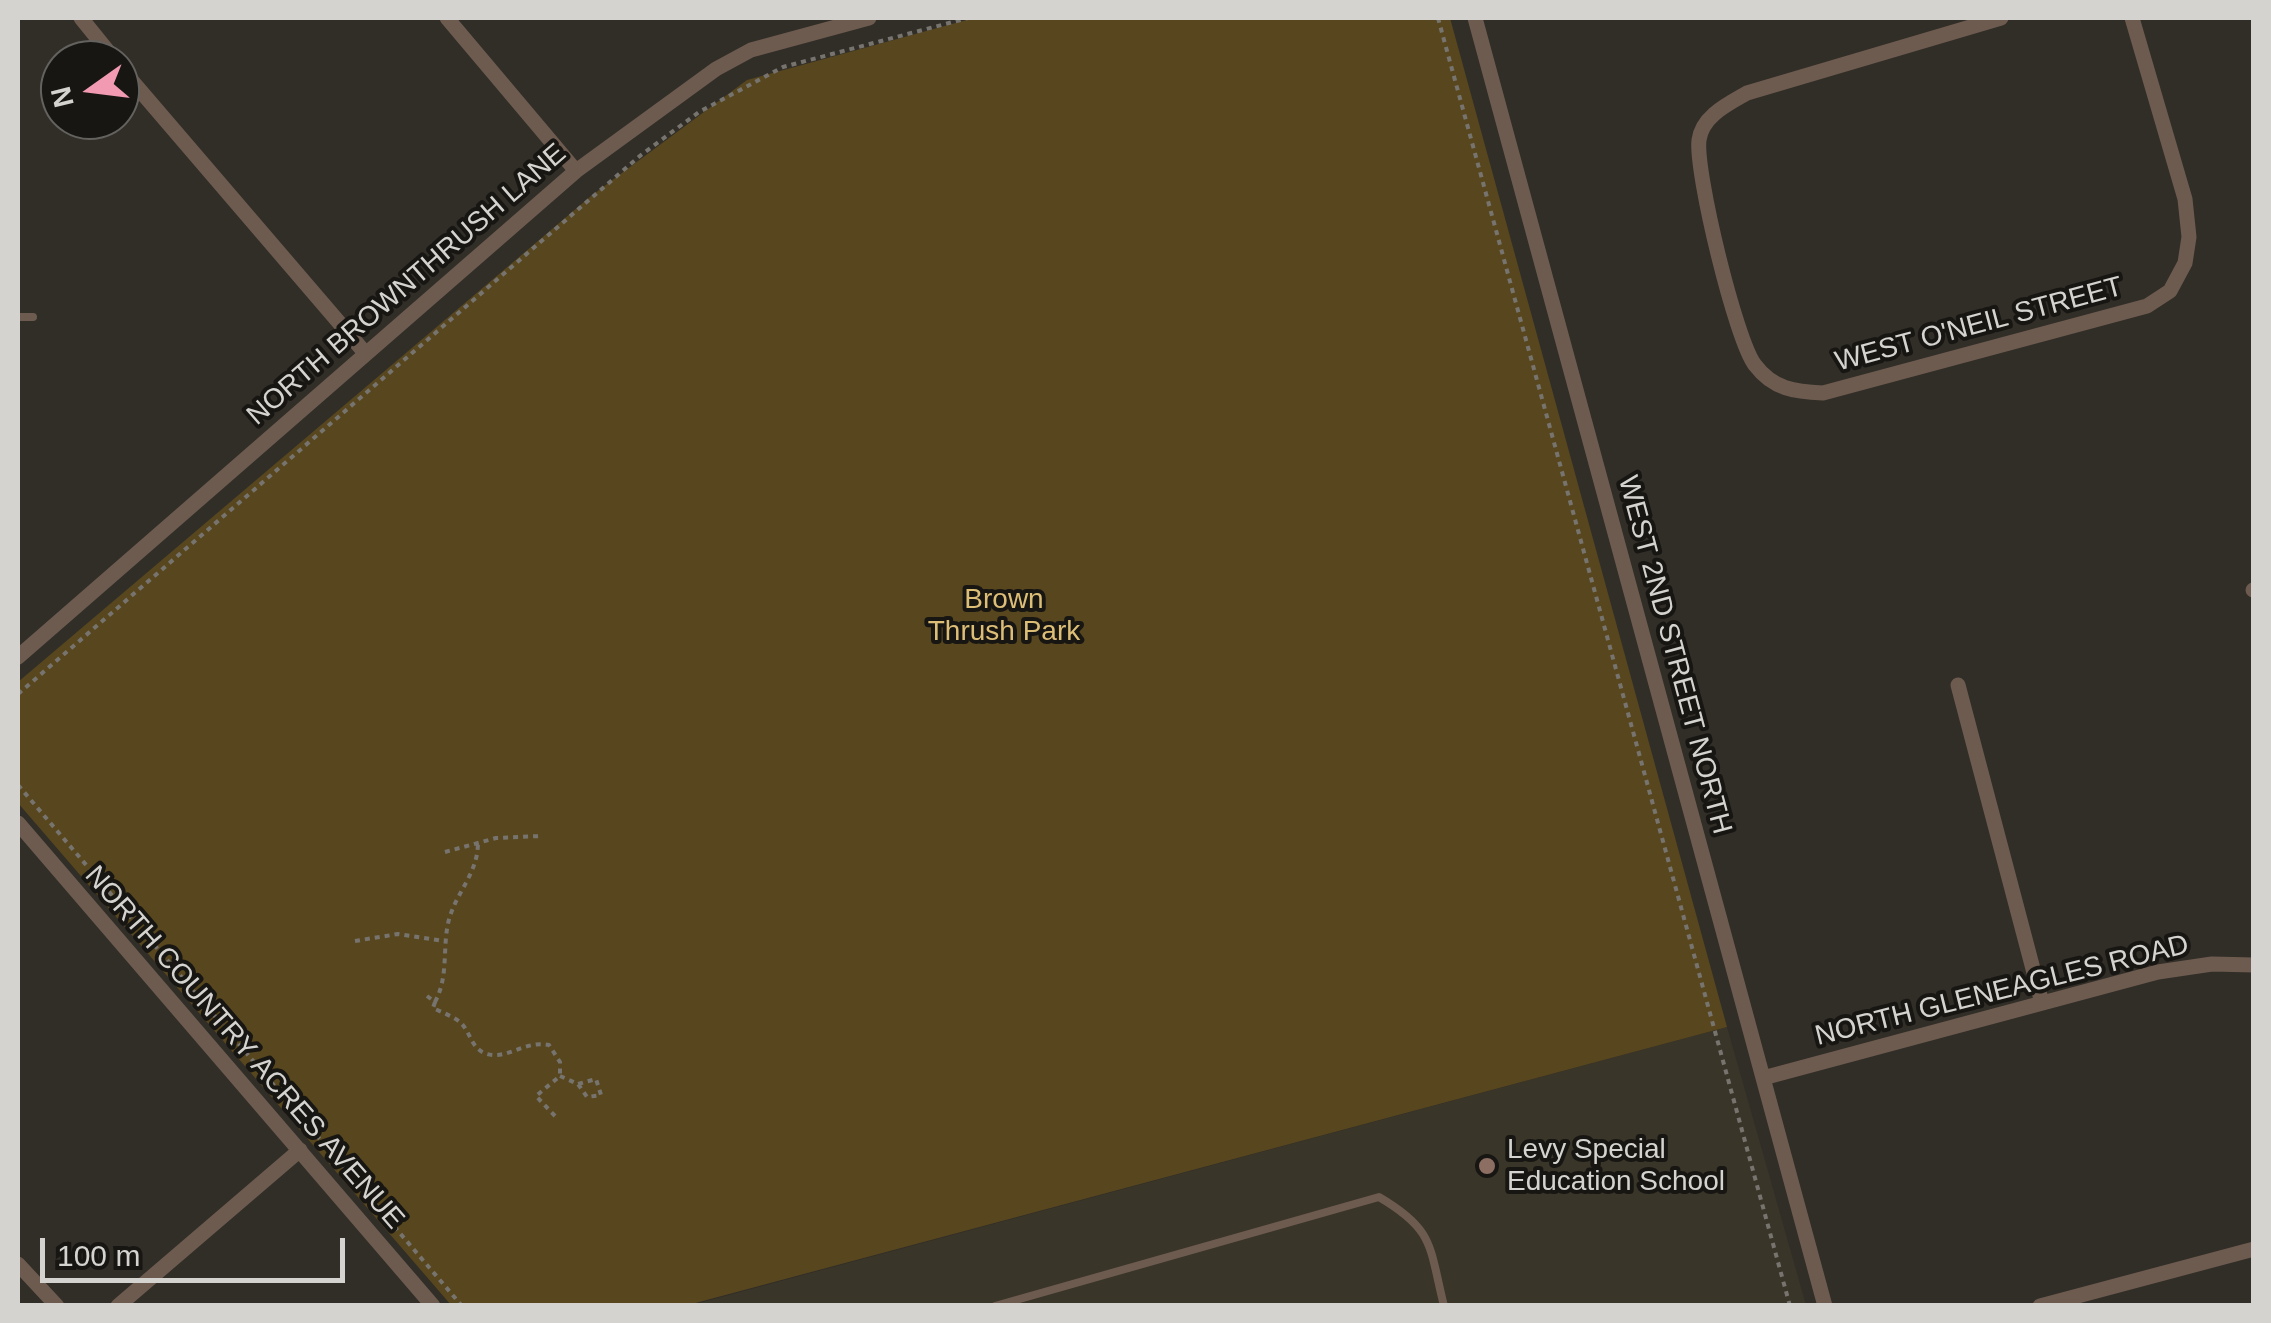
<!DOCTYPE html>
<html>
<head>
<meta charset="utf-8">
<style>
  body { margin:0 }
  #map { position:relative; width:2271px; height:1323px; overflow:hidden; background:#312e28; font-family:Arial,sans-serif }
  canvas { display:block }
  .frame { position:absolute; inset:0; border:20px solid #d5d3cf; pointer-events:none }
  .north { position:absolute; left:40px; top:40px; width:100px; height:100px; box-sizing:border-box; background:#181613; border:2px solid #64625e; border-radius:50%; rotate:256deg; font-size:28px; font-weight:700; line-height:40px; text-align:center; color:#d5d3cf }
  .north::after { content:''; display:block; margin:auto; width:35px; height:45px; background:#f19ab1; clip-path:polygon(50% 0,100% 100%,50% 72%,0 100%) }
  .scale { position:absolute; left:40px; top:1238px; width:305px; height:45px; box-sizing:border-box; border:5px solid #d5d3cf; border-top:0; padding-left:12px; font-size:30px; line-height:35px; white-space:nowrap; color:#d5d3cf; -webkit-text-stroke:8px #181613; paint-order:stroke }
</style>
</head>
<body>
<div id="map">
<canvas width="2271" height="1323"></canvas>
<div class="frame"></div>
<div class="north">N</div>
<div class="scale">100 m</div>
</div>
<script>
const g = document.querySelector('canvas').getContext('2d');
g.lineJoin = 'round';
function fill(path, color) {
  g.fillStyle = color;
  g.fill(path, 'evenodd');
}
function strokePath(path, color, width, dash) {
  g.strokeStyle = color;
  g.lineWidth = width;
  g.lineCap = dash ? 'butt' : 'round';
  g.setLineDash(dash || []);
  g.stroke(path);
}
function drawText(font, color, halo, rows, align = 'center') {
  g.font = font + ' Arial,sans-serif';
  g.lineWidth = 8;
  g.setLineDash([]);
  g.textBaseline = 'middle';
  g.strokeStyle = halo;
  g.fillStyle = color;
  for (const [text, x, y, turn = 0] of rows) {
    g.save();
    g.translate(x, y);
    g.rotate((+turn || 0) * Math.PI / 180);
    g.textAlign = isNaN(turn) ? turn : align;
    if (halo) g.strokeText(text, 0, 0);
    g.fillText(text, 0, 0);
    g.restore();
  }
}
const built = new Path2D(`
  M1727,1027l79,278 -1118,1z`);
const green = new Path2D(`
  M974,18h476l277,1009 -1039,278h-237l-433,-502v-121l573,-486 156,-116z`);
const path = new Path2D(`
  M1438,18l352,1288
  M18,694l623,-539 58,-43 84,-45 185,-49
  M18,785l444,521
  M445,852l51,-14 45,-2
  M355,941l43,-7 46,7
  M427,996l8,6 -2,6c8,4 22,9 28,15 10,10 10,26 26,31 20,6 38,-14 62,-9l11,17v14
  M435,1002c15,-28 6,-57 15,-86 9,-27 28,-44 28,-74
  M560,1076l18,8 9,13 14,-2 -5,-16 -18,5
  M555,1116l-19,-20 24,-20`);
const lane = new Path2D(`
  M18,317h15
  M995,1306l384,-109c56,33 50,49 65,109`);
const street = new Path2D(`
  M81,18l34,42
  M447,18l129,153
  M1475,18l350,1288
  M2001,18l-254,75c-19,11 -45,23 -48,47 -4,32 37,201 56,225 18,24 40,27 68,28l324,-87 23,-15 15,-28 4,-26 -4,-38 -53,-181
  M120,67l246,287
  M2253,590h1
  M18,657l558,-486 140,-102 35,-19 118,-32
  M1958,685l84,318
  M18,823l415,483
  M1763,1078l395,-106 54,-8 42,1
  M18,1264l39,42
  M118,1306l182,-156
  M2040,1306l214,-57`);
const markers = [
  [1487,1166,10,"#8d6e63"]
];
const streetNames = [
  ["NORTH BROWNTHRUSH LANE",407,285,-41],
  ["WEST O'NEIL STREET",1979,325,-15],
  ["WEST 2ND STREET NORTH",1674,655,75],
  ["NORTH GLENEAGLES ROAD",2002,991,-14],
  ["NORTH COUNTRY ACRES AVENUE",244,1048,49]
];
const parkNames = [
  ["Brown",1004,600],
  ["Thrush Park",1004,632]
];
const poiNames = [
  ["Levy Special",1507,1150],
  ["Education School",1507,1182]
];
fill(built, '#3a3529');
fill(green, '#58471e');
strokePath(path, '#77746f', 4, [5, 5]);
strokePath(lane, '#6d5b4f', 8);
strokePath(street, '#6d5b4f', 15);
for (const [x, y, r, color] of markers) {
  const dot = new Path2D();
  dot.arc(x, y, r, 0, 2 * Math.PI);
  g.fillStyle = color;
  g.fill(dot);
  strokePath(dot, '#181613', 4);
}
drawText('28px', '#d5d3cf', '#181613', streetNames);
drawText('28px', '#ddbe77', '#181613', parkNames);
drawText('28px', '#d5d3cf', '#181613', poiNames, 'left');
</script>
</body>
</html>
